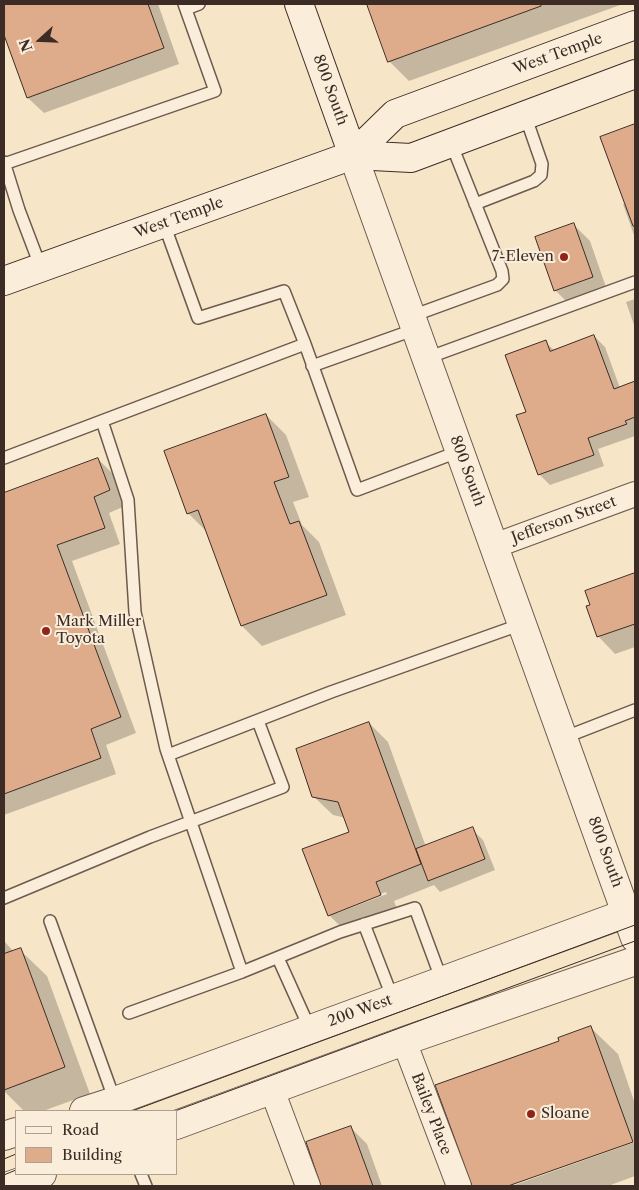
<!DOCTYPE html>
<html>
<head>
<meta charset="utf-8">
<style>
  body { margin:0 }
  #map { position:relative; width:639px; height:1190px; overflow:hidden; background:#f7e5c7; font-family:"Libre Caslon Text",serif }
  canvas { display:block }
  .frame { position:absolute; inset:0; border:5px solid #3d2c25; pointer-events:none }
  .legend { position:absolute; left:15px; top:1110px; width:162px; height:65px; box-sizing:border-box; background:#faeedb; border:1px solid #aea092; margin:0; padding:6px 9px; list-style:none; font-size:15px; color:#3d2c25 }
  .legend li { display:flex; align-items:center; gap:10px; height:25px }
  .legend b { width:25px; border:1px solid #aea092 }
  .north { position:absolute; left:15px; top:15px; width:50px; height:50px; -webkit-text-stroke:4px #faeedb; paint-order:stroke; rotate:250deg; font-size:14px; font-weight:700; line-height:20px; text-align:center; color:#3d2c25 }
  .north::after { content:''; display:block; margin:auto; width:18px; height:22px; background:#3d2c25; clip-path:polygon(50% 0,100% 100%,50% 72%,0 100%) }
</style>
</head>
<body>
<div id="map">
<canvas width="639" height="1190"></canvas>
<div class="frame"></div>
<ul class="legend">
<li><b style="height:6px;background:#faeedb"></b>Road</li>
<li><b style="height:14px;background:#dfac8b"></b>Building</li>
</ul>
<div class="north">N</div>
</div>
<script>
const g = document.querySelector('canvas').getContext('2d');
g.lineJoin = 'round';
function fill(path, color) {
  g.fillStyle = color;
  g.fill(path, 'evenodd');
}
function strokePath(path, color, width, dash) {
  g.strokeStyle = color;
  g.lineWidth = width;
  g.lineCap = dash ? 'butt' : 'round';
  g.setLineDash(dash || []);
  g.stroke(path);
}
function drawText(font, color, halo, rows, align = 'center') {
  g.font = font + ' "Libre Caslon Text",serif';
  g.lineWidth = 4;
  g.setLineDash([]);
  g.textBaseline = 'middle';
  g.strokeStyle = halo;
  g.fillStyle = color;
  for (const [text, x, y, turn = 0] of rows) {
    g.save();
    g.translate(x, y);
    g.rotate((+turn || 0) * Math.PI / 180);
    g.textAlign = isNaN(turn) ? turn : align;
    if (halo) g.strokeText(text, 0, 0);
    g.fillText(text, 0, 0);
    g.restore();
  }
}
const shadow = new Path2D(`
  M4,4h154l21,60 -135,49 -16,-15 -24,-64z
  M369,4h254l-214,77 -20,-20z
  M635,125v113l-12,-34 3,-1 -24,-66z
  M574,225l16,16 18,52 -37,13 -16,-16z
  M635,299v29l-9,-26z
  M594,336l11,11 15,41 15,-5v53l-37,13 6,17 -54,19 -11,-11 -12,-62 18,-70 9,8z
  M266,415l20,20 23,62 -16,5 9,23 17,17 27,73 -84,31 -20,-20 -34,-93 -20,-20z
  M98,459l16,16 11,31 -16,7 11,31 -48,17 64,172 -30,12 10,29 -112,41v-320z
  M635,574v73l-20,7 -17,-18 -6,-30 -6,-14z
  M369,723l19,19 38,105 46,-18 11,11 12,30 -55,22 -6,-7 -40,16 5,13 -51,20 -19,-19 22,-83 -5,-14 -13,-3 -20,-19zM386,892l1,2 -50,19v-2z
  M4,941l10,11 6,-2 27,26 43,118 -47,17h-19l-20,-20z
  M591,1028l27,26 17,50v36l-131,46h-31v-5l87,-140z
  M351,1128l16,16 15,42h-59l-1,-5z
  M635,1142v34l-27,10h-96z`);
const building = new Path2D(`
  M4,4h144l16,44 -137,50 -23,-63z
  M367,4h174v2l-153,56z
  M635,124v102h-2l-33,-89z
  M574,223l19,54 -39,14 -19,-54z
  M594,335l20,54 21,-8v36l-10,4 2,3 -39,14 6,17 -56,20 -22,-60 10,-3 -21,-57 41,-15 4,11z
  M266,414l23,63 -15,5 16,42 9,-3 28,74 -86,31 -43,-116 -11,4 -23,-63z
  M98,458l12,32 -16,7 11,31 -48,17 64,172 -30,12 10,29 -97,36v-301z
  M635,573v51l-38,13 -11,-31 4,-1 -5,-14z
  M369,722l52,142 -45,18 5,13 -53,21 -26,-67 47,-17 -11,-30 -26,-5 -16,-48z
  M473,827l12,32 -57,22 -12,-32z
  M21,948l44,119 -61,23v-136z
  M591,1026l42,116 -125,44h-36l-37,-101 124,-44 -1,-3z
  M351,1126l22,60h-52l-15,-44z`);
const service = new Path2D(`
  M186,9l13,-5
  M4,162l15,48 22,58
  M4,164l211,-73 -31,-87
  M475,204l59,-23 7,-6 1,-11 -17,-49
  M164,224l34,94 86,-27 21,53
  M412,316l85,-31 6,-6 -1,-8 -51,-128
  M427,358l208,-76
  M312,366l104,-37
  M102,421l26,79 7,112 31,137 76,223 98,-40 75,-24 27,73
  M4,458l301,-114 52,146 103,-39
  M563,738l72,-28
  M168,755l163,-63 191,-68
  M4,898l146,-61 133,-50 -25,-66
  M50,921l65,180
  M364,924l29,75
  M278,958l32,71
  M129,1013l113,-41
  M141,1174l5,12`);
const minor = new Path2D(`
  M494,546l141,-52
  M404,1041l55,145
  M272,1090l36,96`);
const tertiary = new Path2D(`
  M353,155l282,783
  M84,1111l31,-10 512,-188
  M176,1125l228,-84 231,-80
  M4,1136l12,-4
  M9,1186l33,-12`);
const secondary = new Path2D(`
  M299,4l54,151
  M353,155l42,-41 240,-89
  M4,281l349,-126 58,3 224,-84`);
const tram = new Path2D(`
  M132,1111l503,-186
  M175,1111l460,-170
  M4,1159l12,-5
  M4,1175l12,-5`);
const markers = [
  [564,257,5,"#8f2418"],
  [46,631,5,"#8f2418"],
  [531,1114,5,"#8f2418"]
];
const streetNames = [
  ["West Temple",558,54,-20],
  ["800 South",330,90,70],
  ["West Temple",179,218,-20],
  ["800 South",467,471,70],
  ["Jefferson Street",564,520,-20],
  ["800 South",605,852,70],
  ["200 West",360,1011,-20],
  ["Bailey Place",431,1114,69]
];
const poiNames = [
  ["7-Eleven",554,257,"right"],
  ["Mark Miller",56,622],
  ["Toyota",56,639],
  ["Sloane",541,1114]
];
fill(shadow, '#0003');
fill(building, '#dfac8b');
strokePath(building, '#3d2c25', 1);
strokePath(service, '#6c5a4e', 14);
strokePath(minor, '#6c5a4e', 26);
strokePath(tertiary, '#6c5a4e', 30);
strokePath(secondary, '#3d2c25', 30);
strokePath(service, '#faeedb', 11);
strokePath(minor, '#faeedb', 24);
strokePath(tertiary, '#faeedb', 28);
strokePath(secondary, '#faeedb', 28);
strokePath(tram, '#3d2c25', 1);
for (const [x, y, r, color] of markers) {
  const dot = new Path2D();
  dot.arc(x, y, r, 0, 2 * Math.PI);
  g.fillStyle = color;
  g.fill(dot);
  strokePath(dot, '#faeedb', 2);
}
drawText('15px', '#3d2c25', '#faeedb', streetNames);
drawText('15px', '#3d2c25', '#faeedb', poiNames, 'left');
</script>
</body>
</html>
